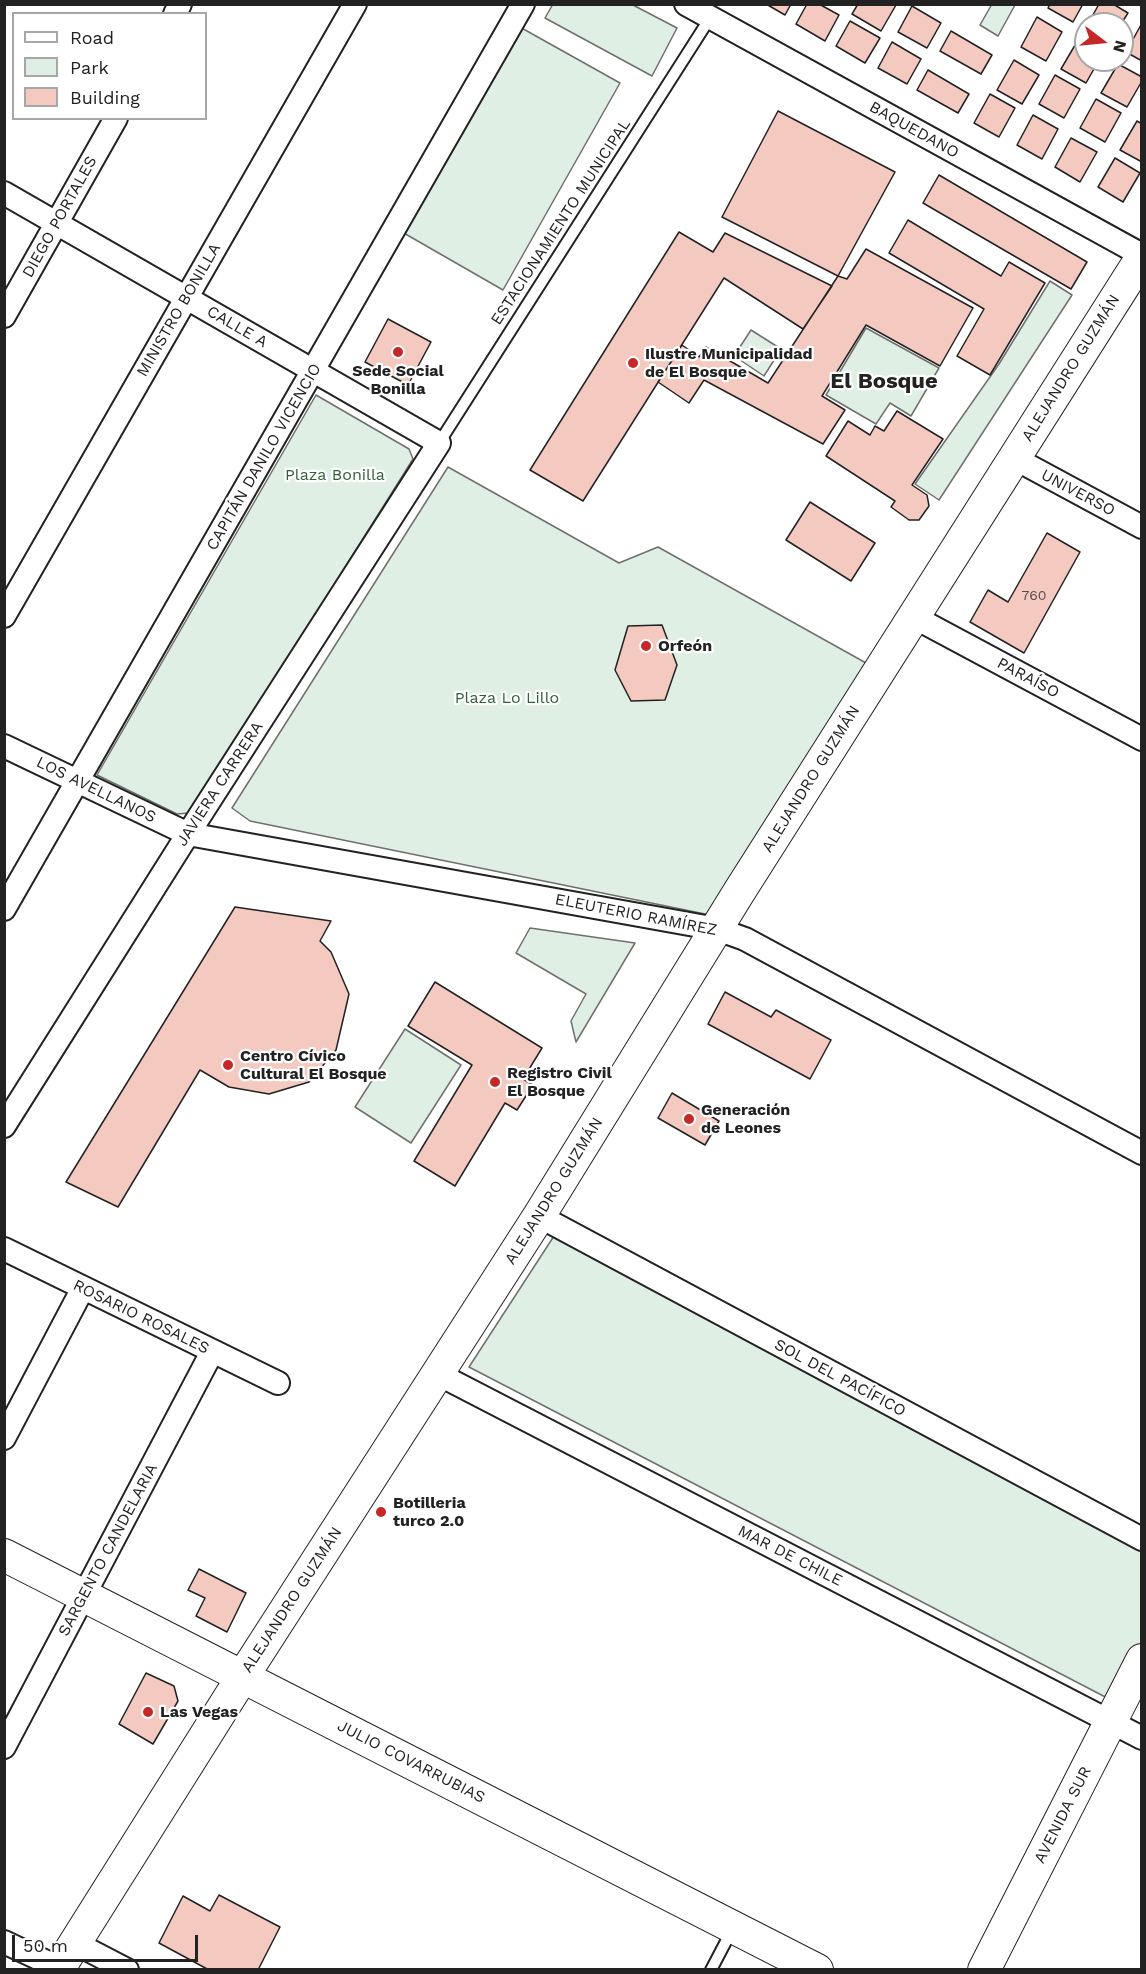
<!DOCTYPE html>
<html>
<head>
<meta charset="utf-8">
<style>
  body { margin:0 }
  #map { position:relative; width:1146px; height:1974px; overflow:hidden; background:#fff; font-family:"Work Sans",sans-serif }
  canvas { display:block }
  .frame { position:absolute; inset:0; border:6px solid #222; pointer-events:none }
  .legend { position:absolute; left:12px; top:12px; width:195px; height:108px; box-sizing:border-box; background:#fff; border:2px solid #a7a7a7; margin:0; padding:8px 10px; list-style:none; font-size:18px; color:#222 }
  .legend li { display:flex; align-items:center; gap:12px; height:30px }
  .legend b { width:30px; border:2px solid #a7a7a7 }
  .north { position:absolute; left:1074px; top:12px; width:60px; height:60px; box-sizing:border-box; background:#fff; border:2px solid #a7a7a7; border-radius:50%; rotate:106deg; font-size:16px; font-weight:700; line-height:24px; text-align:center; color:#222 }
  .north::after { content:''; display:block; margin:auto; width:21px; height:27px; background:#c62828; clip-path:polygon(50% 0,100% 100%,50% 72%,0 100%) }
  .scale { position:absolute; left:12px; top:1935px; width:186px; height:27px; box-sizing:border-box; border:3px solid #222; border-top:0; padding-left:8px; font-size:18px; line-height:21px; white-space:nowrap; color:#222; -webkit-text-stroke:4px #fff; paint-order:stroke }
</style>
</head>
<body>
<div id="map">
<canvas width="1146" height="1974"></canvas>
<div class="frame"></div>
<ul class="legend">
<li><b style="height:8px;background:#fff"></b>Road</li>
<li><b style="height:16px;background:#e0efe3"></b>Park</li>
<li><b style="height:16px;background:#f3c9c0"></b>Building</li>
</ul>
<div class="north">N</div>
<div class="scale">50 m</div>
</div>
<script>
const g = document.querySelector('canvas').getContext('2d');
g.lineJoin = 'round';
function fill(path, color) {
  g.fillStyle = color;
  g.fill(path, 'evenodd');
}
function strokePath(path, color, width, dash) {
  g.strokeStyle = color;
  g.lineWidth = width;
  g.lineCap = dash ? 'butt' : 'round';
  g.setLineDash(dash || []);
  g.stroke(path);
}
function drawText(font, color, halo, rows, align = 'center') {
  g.font = font + ' "Work Sans",sans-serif';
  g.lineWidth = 4.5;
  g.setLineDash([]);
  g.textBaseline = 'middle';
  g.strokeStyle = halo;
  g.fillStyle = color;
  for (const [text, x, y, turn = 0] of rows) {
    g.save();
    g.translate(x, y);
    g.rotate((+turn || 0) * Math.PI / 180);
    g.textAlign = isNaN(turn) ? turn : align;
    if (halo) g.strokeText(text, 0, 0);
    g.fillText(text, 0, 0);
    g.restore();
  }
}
const green = new Path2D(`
  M553,4l80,1 44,23 -25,48 -107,-58z
  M992,4l23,1 -17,31 -18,-11z
  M518,26l102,57 -117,207 -101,-58z
  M1050,281l22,14 -133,205 -24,-16 84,-120z
  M866,328l73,40 -28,48 -21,-13 -14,21 -50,-29z
  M751,330l30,19 -17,27 -30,-20z
  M316,395l93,54 4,10 -217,346 -7,8 -12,1 -80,-39z
  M448,467l171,96 39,-16 217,121 -165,247 -460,-94 -18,-13z
  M530,928l105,15 -59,99 -5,-21 15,-27 -70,-41z
  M405,1029l56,36 -50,78 -56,-36z
  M554,1236l587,313v102l-26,51 -646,-335z`);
const building = new Path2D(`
  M766,4h25l-6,11z
  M807,4h12l20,11 -14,26 -29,-17z
  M858,4h36l2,1 -15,26 -29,-17z
  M1050,4h33l-10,18 -25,-14z
  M1099,4h14l15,9 -7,11h-33z
  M912,6l29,17 -14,25 -29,-16z
  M1037,17l25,15 -16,29 -25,-14z
  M850,21l30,17 -15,25 -29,-17z
  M1142,23v38l-16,-9z
  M951,31l41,24 -11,19 -41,-23z
  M1078,40l8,4v16h13l-13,23 -25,-14z
  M892,42l29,17 -14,25 -29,-16z
  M1014,60l25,15 -17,29 -25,-14z
  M1118,64l24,13v4l-15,26 -26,-14z
  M928,70l41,24 -11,19 -41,-23z
  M1055,75l25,14 -16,29 -25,-14z
  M990,94l25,14 -16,29 -25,-14z
  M1096,99l25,14 -16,29 -25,-14z
  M778,111l117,61 -57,104 -116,-59z
  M1033,115l25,14 -16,30 -25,-14z
  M1137,121l5,3v38l-22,-12z
  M1071,138l26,14 -17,30 -25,-15z
  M1115,158l25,15 -17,29 -25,-15z
  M939,175l148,87 -16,27 -148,-86z
  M908,220l93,56 8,-14 36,21 -55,92 -33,-19 27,-47 -95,-56z
  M679,232l34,20 12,-19 107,53 -29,43 -79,-51 -141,223 -53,-31z
  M866,249l107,59 -33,58 -74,-41 -44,71 23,14 -22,34 -119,-64 -15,23 -31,-21 24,-37 17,12 7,-10 62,36 70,-107 9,3z
  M388,319l43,23 -23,43 -43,-23z
  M897,411l46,28 -31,46 15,10 2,11 -10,14h-10l-18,-13 4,-6 -69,-45 22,-35 22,14 5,-9 9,5z
  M810,502l65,41 -24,38 -65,-41z
  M1047,533l33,19 -56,101 -54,-31 18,-32 20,12z
  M662,625l15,40 -12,35 -34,1 -16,-31 13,-44z
  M235,907l96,14 -11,20 11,11 18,42 -13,56 -27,32 -40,12 -40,-7 -29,-17 -82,137 -52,-25z
  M435,982l107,66 -19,31 10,6 -16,25 -12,-7 -50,83 -41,-25 58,-96 -64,-39z
  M725,992l46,25 5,-7 55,30 -21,39 -102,-55z
  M672,1093l47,28 -14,24 -47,-27z
  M199,1569l47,24 -19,39 -31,-16 9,-18 -17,-8z
  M146,1673l28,13 4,15 -25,43 -34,-20z
  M219,1895l61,32 -22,43h-49l-50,-27 24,-47 27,15z`);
const lane = new Path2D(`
  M439,443l271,-425
  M711,1970l21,-40`);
const street = new Path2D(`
  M686,4l456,251
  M175,14l5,-10
  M4,193l435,250 -251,391 -184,292
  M4,316l112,-198
  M1014,458l128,69
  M4,616l351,-612
  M914,617l228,122
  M4,746l184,88 529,95 28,10 397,214
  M4,909l519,-905
  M539,1216l603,323
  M4,1249l274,134
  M438,1374l704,364
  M4,1438l79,-150
  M4,1747l208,-395
  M4,1942l55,26
  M75,1943l52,27`);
const secondary = new Path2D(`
  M4,1555l813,415
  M58,1970l185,-294 296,-460 200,-324 403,-635
  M984,1970l158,-310`);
const markers = [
  [398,352,6,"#c62828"],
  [633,363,6,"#c62828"],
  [646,646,6,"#c62828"],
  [228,1065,6,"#c62828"],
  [495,1082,6,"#c62828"],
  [689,1119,6,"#c62828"],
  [381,1512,6,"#c62828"],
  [148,1712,6,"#c62828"]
];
const numberNames = [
  ["760",1034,596]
];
const streetNames = [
  ["BAQUEDANO",914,130,29],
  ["DIEGO PORTALES",60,217,-61],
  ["ESTACIONAMIENTO MUNICIPAL",561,222,-57],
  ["MINISTRO BONILLA",179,310,-60],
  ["CALLE A",237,327,30],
  ["ALEJANDRO GUZMÁN",1071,368,-58],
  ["CAPITÁN DANILO VICENCIO",264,457,-60],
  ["UNIVERSO",1078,493,28],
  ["PARAÍSO",1028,678,28],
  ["ALEJANDRO GUZMÁN",811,779,-58],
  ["JAVIERA CARRERA",220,784,-57],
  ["LOS AVELLANOS",96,790,26],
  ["ELEUTERIO RAMÍREZ",636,915,11],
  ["ALEJANDRO GUZMÁN",554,1191,-58],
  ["ROSARIO ROSALES",141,1317,26],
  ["SOL DEL PACÍFICO",840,1378,28],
  ["SARGENTO CANDELARIA",108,1550,-62],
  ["MAR DE CHILE",790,1556,27],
  ["ALEJANDRO GUZMÁN",292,1600,-57],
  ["JULIO COVARRUBIAS",411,1762,27],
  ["AVENIDA SUR",1063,1815,-63]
];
const poiNames = [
  ["Ilustre Municipalidad",645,354],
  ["de El Bosque",645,372],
  ["Sede Social",398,371,"center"],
  ["Bonilla",398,389,"center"],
  ["Orfeón",658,646],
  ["Centro Cívico",240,1056],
  ["Cultural El Bosque",240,1074],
  ["Registro Civil",507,1073],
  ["El Bosque",507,1091],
  ["Generación",701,1110],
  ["de Leones",701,1128],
  ["Botilleria",393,1503],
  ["turco 2.0",393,1521],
  ["Las Vegas",160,1712]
];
const parkNames = [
  ["Plaza Bonilla",335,475],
  ["Plaza Lo Lillo",507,698]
];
const districtNames = [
  ["El Bosque",884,382]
];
fill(green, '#e0efe3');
strokePath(green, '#6f6f6f', 1.5);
fill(building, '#f3c9c0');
strokePath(building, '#222', 1.5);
strokePath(lane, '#222', 14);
strokePath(street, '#222', 26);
strokePath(secondary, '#222', 34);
strokePath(lane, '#fff', 10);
strokePath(street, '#fff', 22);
strokePath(secondary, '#fff', 32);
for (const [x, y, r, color] of markers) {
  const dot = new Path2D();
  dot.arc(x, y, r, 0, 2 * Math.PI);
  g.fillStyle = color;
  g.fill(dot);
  strokePath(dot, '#fff', 2);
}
drawText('14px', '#564c4a', null, numberNames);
drawText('16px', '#222', '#fff', streetNames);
drawText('bold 16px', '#222', '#fff', poiNames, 'left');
drawText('16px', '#2f5e38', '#fff', parkNames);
drawText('bold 22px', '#222', '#fff', districtNames);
</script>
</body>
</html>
